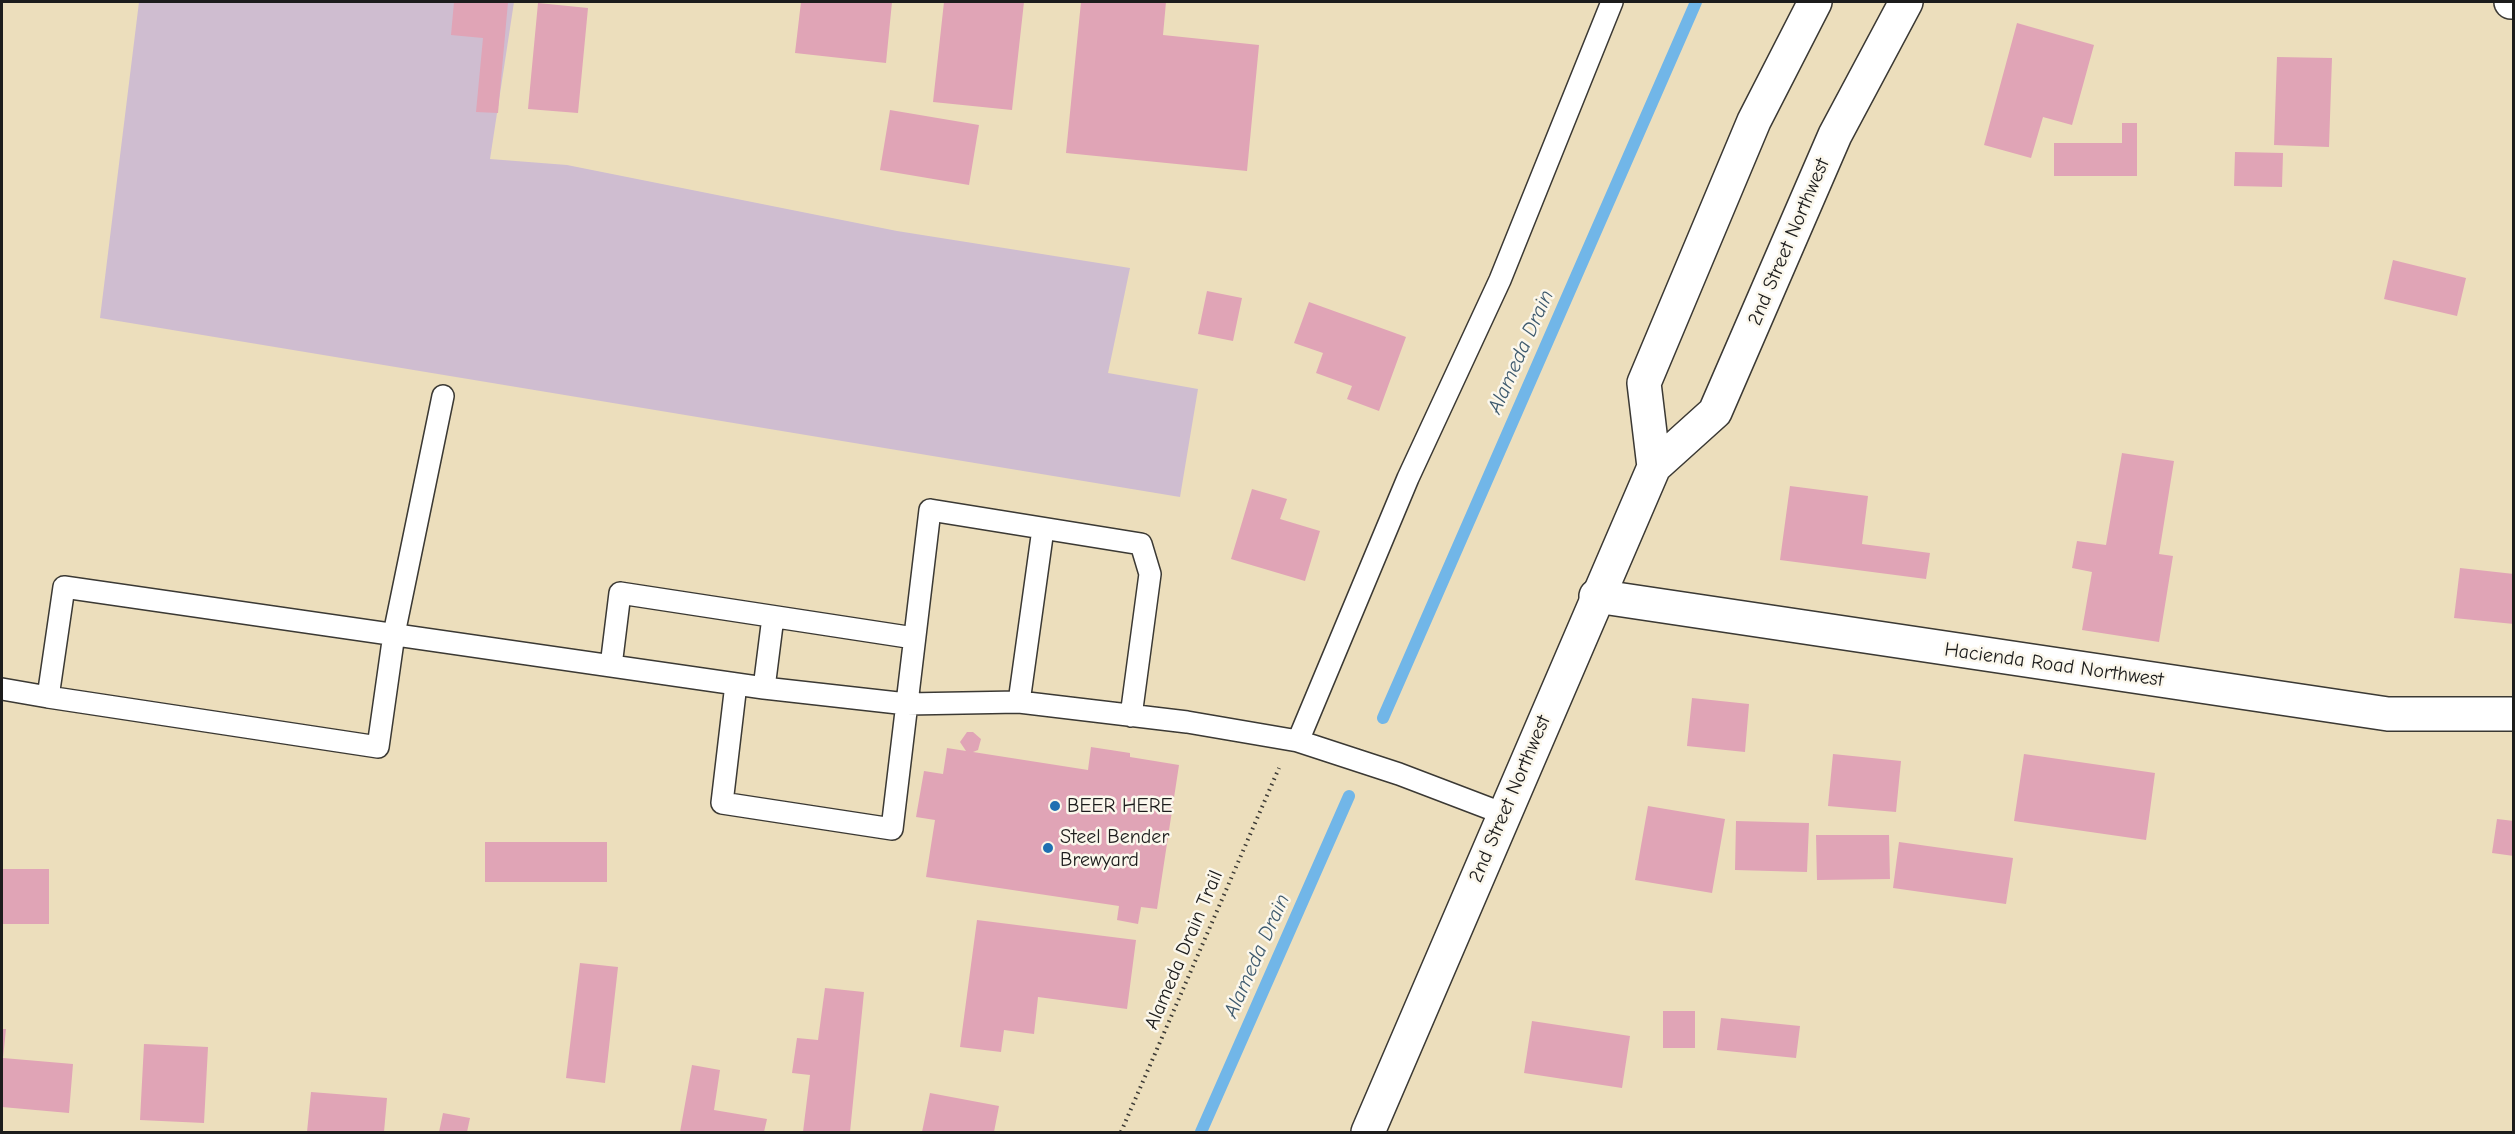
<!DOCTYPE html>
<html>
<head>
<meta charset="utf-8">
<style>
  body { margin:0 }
  #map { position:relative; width:2515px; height:1134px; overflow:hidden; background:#ecdebc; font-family:"Comic Neue",sans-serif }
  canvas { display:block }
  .frame { position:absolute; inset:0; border:3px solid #1c1c1c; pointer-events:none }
</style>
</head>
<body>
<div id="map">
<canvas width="2515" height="1134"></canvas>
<div class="frame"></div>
</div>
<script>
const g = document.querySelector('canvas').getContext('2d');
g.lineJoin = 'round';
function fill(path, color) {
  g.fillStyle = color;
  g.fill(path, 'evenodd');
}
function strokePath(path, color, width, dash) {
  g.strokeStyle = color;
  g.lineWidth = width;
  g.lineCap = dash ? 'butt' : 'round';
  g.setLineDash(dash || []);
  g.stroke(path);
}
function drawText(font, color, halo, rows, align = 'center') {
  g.font = font + ' "Comic Neue",sans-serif';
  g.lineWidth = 5;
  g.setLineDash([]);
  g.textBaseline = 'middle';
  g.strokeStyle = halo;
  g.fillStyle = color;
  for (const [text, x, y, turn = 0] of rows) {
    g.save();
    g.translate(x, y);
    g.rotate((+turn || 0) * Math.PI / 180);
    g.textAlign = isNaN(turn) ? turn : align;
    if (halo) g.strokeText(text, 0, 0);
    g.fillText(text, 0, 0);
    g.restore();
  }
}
const industrial = new Path2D(`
  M139,2h375l-24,157 77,6 330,66 233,37 -22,105 90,16 -18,108 -1080,-179z`);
const stream = new Path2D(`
  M1383,718l313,-716
  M1201,1132l148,-336`);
const building = new Path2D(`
  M454,2h54l-10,111 -22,-1 7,-74 -32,-3z
  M801,2h91l-6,61 -91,-10z
  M944,2h80l-12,108 -79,-8z
  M1081,2h85l-3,33 96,10 -12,126 -181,-18z
  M538,3l50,5 -10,105 -50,-4z
  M2017,23l77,22 -22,80 -29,-8 -12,41 -47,-13z
  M2277,57l55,1 -3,89 -55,-2z
  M890,110l89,15 -10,60 -89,-15z
  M2122,123h15v53h-83v-33h68z
  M2235,152l48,1 -1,34 -48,-1z
  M2393,260l73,18 -9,38 -73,-17z
  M1207,291l35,7 -9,43 -35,-7z
  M1309,302l97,35 -27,74 -32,-12 5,-13 -36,-13 7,-20 -29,-10z
  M2122,453l52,8 -15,93 14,2 -14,86 -77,-12 10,-58 -20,-4 5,-27 29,4z
  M1790,486l78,10 -6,48 68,9 -4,26 -146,-19z
  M1252,489l35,10 -7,20 40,12 -15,50 -74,-22z
  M2460,568l54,6v50l-60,-6z
  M1692,698l57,6 -4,48 -58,-6z
  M967,732h6l8,7 -3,11 -5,2 115,18 3,-23 39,6v4l49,8 -22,144 -16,-2 -3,17 -21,-4 2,-14 -193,-29 9,-57 -19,-3 8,-46 19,3 4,-26 19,3 -6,-9z
  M1833,754l68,7 -5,51 -68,-6z
  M2024,754l131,19 -9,67 -132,-19z
  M1648,806l77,13 -13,74 -77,-13z
  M2497,819l17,2v35l-22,-3z
  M1736,821l73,2 -2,49 -72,-2z
  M1816,835h73l1,44 -73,1z
  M485,842h122v40h-122z
  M1899,842l114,16 -7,46 -113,-16z
  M2,869h47v55h-47z
  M977,920l159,20 -9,69 -89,-12 -4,37 -30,-4 -3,22 -41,-5z
  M580,963l38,4 -13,116 -39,-5z
  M825,988l39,4 -14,140h-47l7,-57 -18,-2 5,-35 21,2z
  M1663,1011h32v37h-32z
  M1721,1018l79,8 -4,32 -79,-8z
  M1532,1021l98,15 -8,52 -98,-15z
  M2,1029h4l-3,29 70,6 -4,49 -67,-6z
  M144,1044l64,3 -4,76 -64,-3z
  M692,1065l28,5 -6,40 53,9 -3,13h-84z
  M311,1092l76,6 -3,34h-77z
  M930,1093l69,13 -5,26h-72z
  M443,1113l27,5 -3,14h-28z`);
const path = new Path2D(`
  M1121,1132l158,-364`);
const service = new Path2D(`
  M611,666l9,-73 294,45
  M736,684l-14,119 170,26 38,-319 211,34 9,30 -19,142
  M764,688l9,-71
  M2,689l46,8 16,-110 700,101 143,16 112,-2 168,20 111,19
  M48,697l330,50 16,-113 49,-238
  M1019,702l24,-173
  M1504,814l-105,-40 -101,-33 110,-263 92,-198 112,-278`);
const minor = new Path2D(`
  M1596,596l792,118h126`);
const tertiary = new Path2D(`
  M2511,2h3`);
const primary = new Path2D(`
  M1654,467l-10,-84 110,-262 61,-119
  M1368,1132l286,-665 61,-55 120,-277 71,-133`);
const markers = [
  [1055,806,6,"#1f6fb2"],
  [1048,848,6,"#1f6fb2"]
];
const streetNames = [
  ["2nd Street Northwest",1789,242,-67],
  ["Hacienda Road Northwest",2054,665,8],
  ["2nd Street Northwest",1510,799,-67],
  ["Alameda Drain Trail",1184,950,-67]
];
const poiNames = [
  ["BEER HERE",1067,806],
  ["Steel Bender",1060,837],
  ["Brewyard",1060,860]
];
const waterNames = [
  ["Alameda Drain",1521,352,-66],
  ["Alameda Drain",1257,956,-66]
];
fill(industrial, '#cfbdd0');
strokePath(stream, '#71b6e8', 12);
fill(building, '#e0a4b6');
strokePath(service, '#3b3934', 24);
strokePath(minor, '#3b3934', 36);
strokePath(tertiary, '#3b3934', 36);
strokePath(primary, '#3b3934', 36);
strokePath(path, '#3b3934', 4, [1.5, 4.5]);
strokePath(service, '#fff', 21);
strokePath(minor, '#fff', 33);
strokePath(tertiary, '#fff', 33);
strokePath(primary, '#fff', 33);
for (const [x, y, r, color] of markers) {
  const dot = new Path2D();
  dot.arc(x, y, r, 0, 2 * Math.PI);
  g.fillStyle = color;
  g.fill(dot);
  strokePath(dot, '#fbf7ec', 2);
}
drawText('20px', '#1c1c1c', '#fbf7ec', streetNames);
drawText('20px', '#1c1c1c', '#fbf7ec', poiNames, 'left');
drawText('italic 21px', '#3e5a6e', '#fbf7ec', waterNames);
</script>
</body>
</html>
